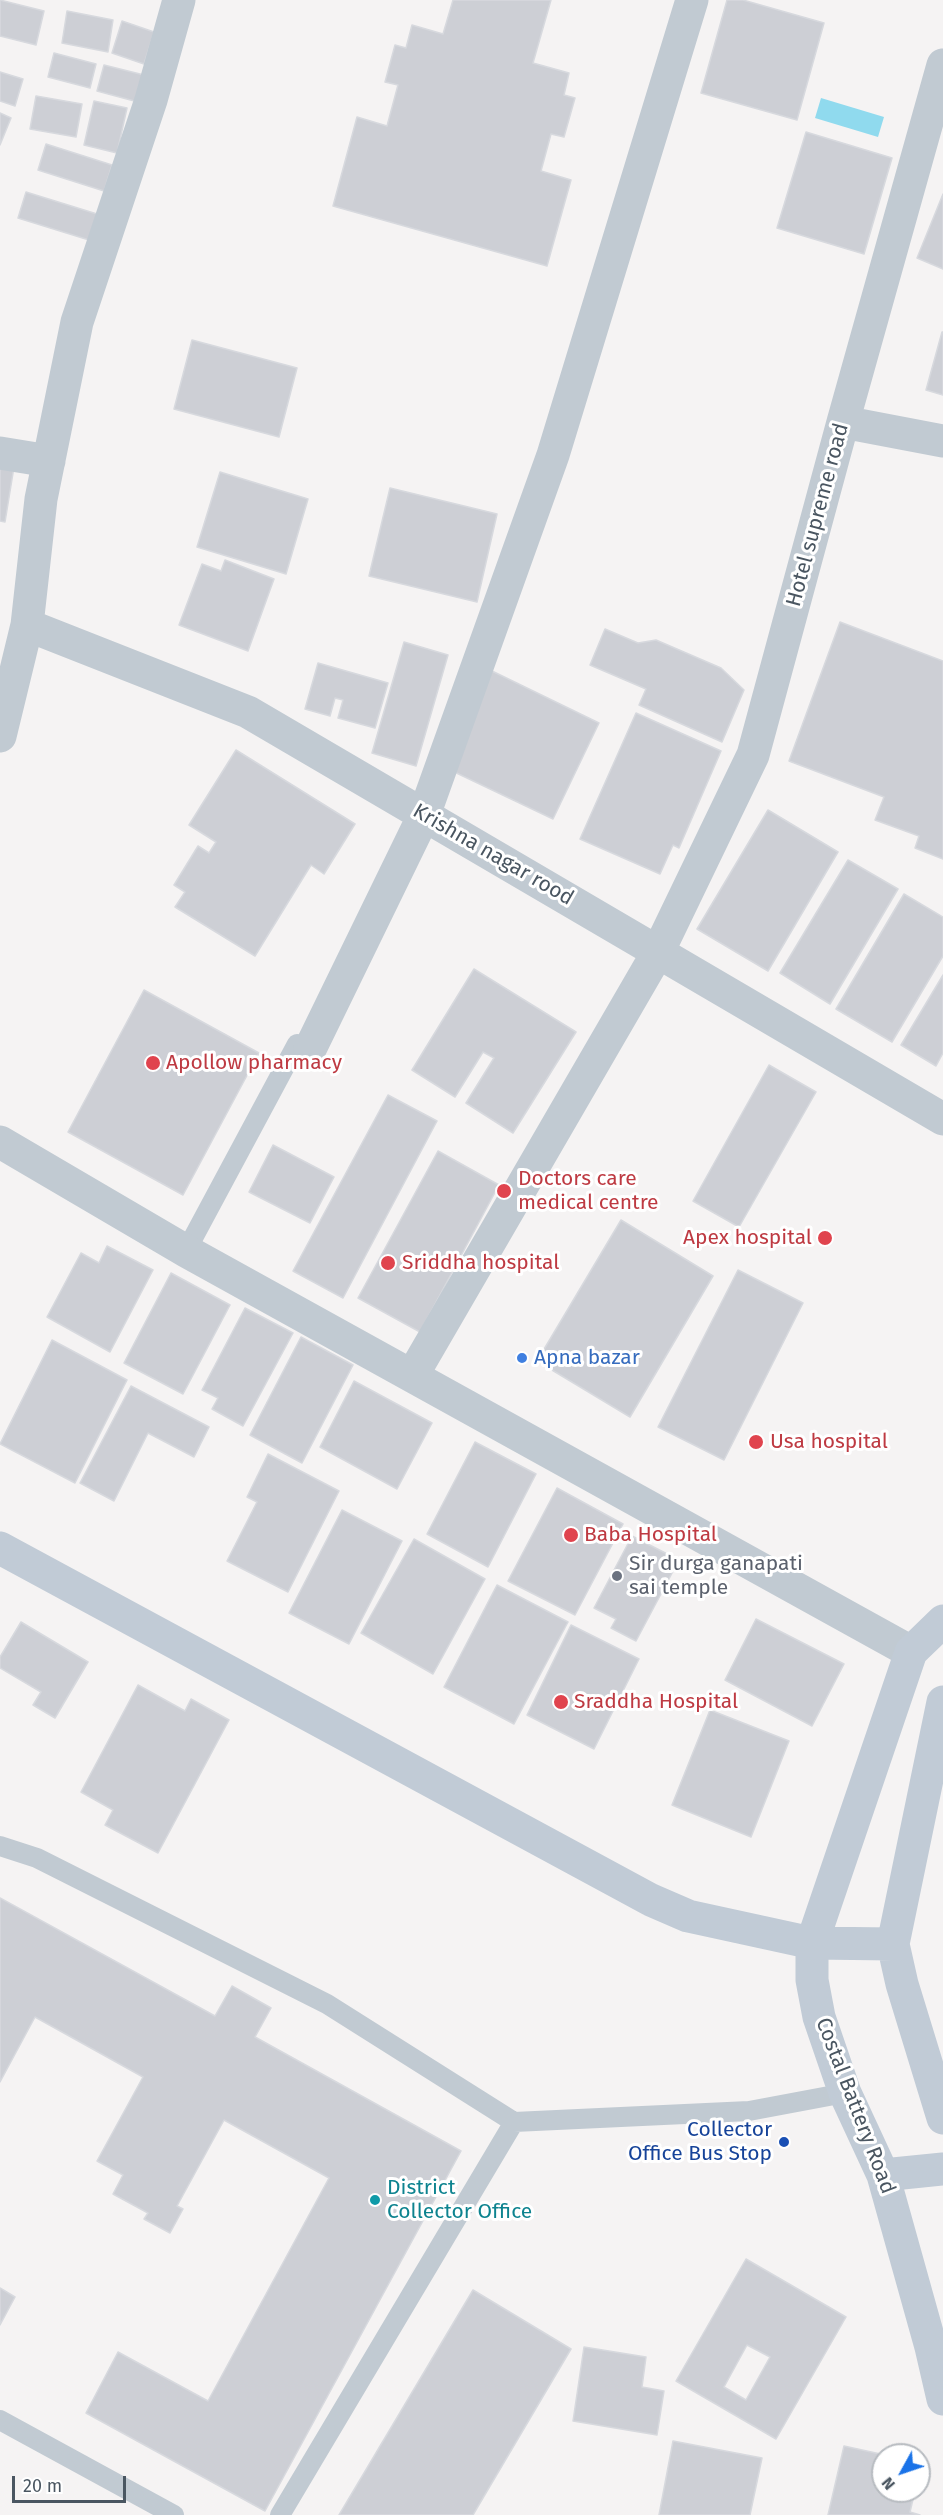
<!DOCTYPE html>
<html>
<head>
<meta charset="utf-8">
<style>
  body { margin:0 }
  #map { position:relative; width:943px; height:2515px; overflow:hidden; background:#f5f3f3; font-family:"Fira Sans",sans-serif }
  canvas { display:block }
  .north { position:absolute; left:871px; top:2443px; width:60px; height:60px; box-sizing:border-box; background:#fff; border:2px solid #b7bbc0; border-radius:50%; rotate:230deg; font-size:16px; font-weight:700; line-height:24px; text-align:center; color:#4a5661 }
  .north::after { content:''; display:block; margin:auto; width:21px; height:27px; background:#1a73e8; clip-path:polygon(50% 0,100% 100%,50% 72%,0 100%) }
  .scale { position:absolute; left:12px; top:2476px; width:114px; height:27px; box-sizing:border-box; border:3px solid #4a5661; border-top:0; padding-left:8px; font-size:18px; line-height:21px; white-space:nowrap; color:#4a5661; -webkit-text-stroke:4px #fff; paint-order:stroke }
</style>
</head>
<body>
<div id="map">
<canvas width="943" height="2515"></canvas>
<div class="north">N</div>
<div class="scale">20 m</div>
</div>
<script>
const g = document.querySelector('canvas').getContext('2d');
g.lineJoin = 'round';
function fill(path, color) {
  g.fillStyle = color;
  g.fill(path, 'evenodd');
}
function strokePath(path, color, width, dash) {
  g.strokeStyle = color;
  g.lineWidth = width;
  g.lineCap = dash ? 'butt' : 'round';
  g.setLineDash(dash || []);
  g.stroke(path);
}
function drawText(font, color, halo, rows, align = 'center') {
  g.font = font + ' "Fira Sans",sans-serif';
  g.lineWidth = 6;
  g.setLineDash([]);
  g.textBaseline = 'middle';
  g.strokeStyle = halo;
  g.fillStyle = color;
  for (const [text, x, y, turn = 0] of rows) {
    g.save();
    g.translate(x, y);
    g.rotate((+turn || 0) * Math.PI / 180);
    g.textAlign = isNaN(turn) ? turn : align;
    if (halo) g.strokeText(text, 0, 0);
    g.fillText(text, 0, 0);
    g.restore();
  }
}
const water = new Path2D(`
  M821,98l63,19 -6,20 -63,-19z`);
const building = new Path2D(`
  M0,0l44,11 -8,34 -36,-9z
  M453,0h98l-18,63 36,10 -5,22 11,3 -11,39 -13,-3 -10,37 30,9 -24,86 -214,-60 24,-89 30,9 11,-41 -13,-3 10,-37 11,3 6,-23 31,9z
  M727,0h16l81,23 -27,97 -96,-27z
  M67,11l46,9 -5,32 -46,-9z
  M122,21l32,11 -10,32 -32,-11z
  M54,53l42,11 -6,24 -42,-11z
  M104,65l40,10 -6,27 -41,-11z
  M0,72l23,7 -8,27 -15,-5z
  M36,96l46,8 -6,33 -46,-8z
  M94,101l33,7 -10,45 -33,-8z
  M0,113l11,5 -11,27z
  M806,132l86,26 -28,96 -87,-26z
  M46,144l66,21 -8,26 -66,-21z
  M26,192l71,22 -8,26 -71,-22z
  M943,194v75l-26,-11z
  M942,332h1v63l-17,-5z
  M192,340l105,28 -18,69 -105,-28z
  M0,459l15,2 -10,61 -5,-1z
  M220,472l88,27 -22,75 -89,-27z
  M390,488l107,26 -20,88 -108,-26z
  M225,560l49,19 -26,72 -69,-26 23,-61 19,7z
  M840,622l103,39v198l-28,-11 4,-12 -44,-16 9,-23 -95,-36z
  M605,629l33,14 18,-3 65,28 23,22 -22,52 -83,-37 7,-16 -56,-24z
  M404,642l44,13 -32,111 -44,-13z
  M318,663l70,20 -13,45 -37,-10 5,-18 -8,-2 -5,18 -25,-7z
  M492,671l107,52 -46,96 -107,-51z
  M636,713l85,38 -42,97 -6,-3 -13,29 -80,-35z
  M236,750l119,74 -31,50 -13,-9 -56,91 -80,-49 10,-15 -11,-7 24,-39 11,7 7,-11 -27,-17z
  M768,810l70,42 -70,119 -71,-42z
  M848,860l50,29 -68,115 -50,-31z
  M904,894l39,23v39l-51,86 -56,-33z
  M474,969l102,63 -63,101 -47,-30 28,-45 -11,-6 -28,45 -43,-27z
  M943,975v78l-7,13 -35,-21z
  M144,990l115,63 -76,142 -115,-63z
  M769,1065l47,27 -77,135 -46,-26z
  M388,1095l49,26 -94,177 -50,-27z
  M273,1145l61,32 -24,46 -61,-31z
  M438,1151l61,34 -79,147 -62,-34z
  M621,1220l92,56 -83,141 -93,-56z
  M107,1246l46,24 -43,82 -63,-35 34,-64 18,10z
  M738,1270l65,33 -79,157 -66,-33z
  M171,1273l59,32 -47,89 -59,-31z
  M245,1308l48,25 -50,93 -31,-17 6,-11 -16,-8z
  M301,1337l52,28 -51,98 -52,-28z
  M52,1340l75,40 -52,103 -75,-39z
  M354,1381l78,42 -35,66 -77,-42z
  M131,1386l78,41 -15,30 -46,-24 -34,68 -34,-18z
  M475,1442l61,32 -48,93 -61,-33z
  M268,1454l71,37 -51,101 -61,-31 30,-59 -10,-5z
  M557,1488l66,36 -48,91 -67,-34z
  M342,1510l60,31 -53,103 -60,-31z
  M632,1536l47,24 -43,81 -25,-13 5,-9 -22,-11z
  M414,1539l71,40 -52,95 -72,-41z
  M497,1585l71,37 -54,102 -70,-37z
  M756,1619l88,45 -32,62 -87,-46z
  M21,1622l67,40 -33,56 -22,-13 8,-13 -41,-24v-11z
  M571,1625l68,34 -45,90 -67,-34z
  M138,1685l47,26 6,-12 38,21 -71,133 -53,-28 8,-15 -32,-18z
  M710,1710l79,31 -38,96 -79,-32z
  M0,1898l215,118 17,-30 39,22 -16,29 206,114 -196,360 -179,-98 32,-61 90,49 121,-223 -105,-58 -47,86 6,3 -13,24 -26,-14 4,-6 -35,-19 10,-19 -26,-14 46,-84 -108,-60 -35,65z
  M746,2259l100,58 -70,122 -100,-58zM747,2345l23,12 -24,43 -22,-13z
  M0,2288l15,9 -15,28z
  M473,2290l98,59 -98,166h-134z
  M584,2347l62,10 -4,30 22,4 -7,44 -84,-14z
  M673,2441l89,17 -12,57h-91z
  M844,2446l41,9h-2v36h32l-5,21 10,3h-92z`);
const lane = new Path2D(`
  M186,1251l111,-207
  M0,1846l37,12 290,146 187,118
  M0,2420l174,95
  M280,2515l234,-393 235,-11 96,-18`);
const street = new Path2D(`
  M843,422l100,19
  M0,453l49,8
  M27,625l221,87 695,407
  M0,736l27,-111 14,-126 36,-177 74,-222 28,-100
  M310,1049l114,-234 129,-360 139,-455
  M0,1142l186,109 725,401
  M412,1376l246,-424 95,-197 90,-333 100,-357`);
const secondary = new Path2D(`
  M0,1548l651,352 37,16 124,27 81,1
  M943,1621l-32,31 -99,291v37l7,37 26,76 38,82 48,172 12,52
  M943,1702l-50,242 9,40 41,134
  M883,2175l60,-6`);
const markers = [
  [153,1063,8,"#e0444e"],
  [504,1191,8,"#e0444e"],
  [825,1238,8,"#e0444e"],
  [388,1263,8,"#e0444e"],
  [522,1358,6,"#3f7fe0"],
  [756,1442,8,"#e0444e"],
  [571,1535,8,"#e0444e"],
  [617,1576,6,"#6b7280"],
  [561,1702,8,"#e0444e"],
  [784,2142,6,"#1a4fb4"],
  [375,2200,6,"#0f9aa8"]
];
const streetNames = [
  ["Hotel supreme road",818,515,-75],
  ["Krishna nagar rood",493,855,30],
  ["Costal Battery Road",855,2106,69]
];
const healthNames = [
  ["Apollow pharmacy",166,1063],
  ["Doctors care",518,1179],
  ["medical centre",518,1203],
  ["Apex hospital",812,1238,"right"],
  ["Sriddha hospital",402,1263],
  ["Usa hospital",770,1442],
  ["Baba Hospital",584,1535],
  ["Sraddha Hospital",574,1702]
];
const shopNames = [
  ["Apna bazar",534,1358]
];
const worshipNames = [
  ["Sir durga ganapati",629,1564],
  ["sai temple",629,1588]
];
const transitNames = [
  ["Collector",772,2130],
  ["Office Bus Stop",772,2154]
];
const cultureNames = [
  ["District",387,2188],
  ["Collector Office",387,2212]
];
fill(water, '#90daee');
fill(building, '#cdcfd5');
strokePath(building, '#d7d9de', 1.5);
strokePath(lane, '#c1cad2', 20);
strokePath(street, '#c1cad2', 33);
strokePath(secondary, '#c1cbd6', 33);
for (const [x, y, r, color] of markers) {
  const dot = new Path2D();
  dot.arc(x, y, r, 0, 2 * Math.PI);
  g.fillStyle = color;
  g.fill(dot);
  strokePath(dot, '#fff', 2);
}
drawText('21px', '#4a5661', '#fff', streetNames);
drawText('21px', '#be3a42', '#fff', healthNames, 'left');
drawText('21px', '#366cbe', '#fff', shopNames, 'left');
drawText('21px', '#5b616d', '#fff', worshipNames, 'left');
drawText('21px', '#164399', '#fff', transitNames, 'right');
drawText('21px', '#0d838f', '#fff', cultureNames, 'left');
</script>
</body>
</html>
